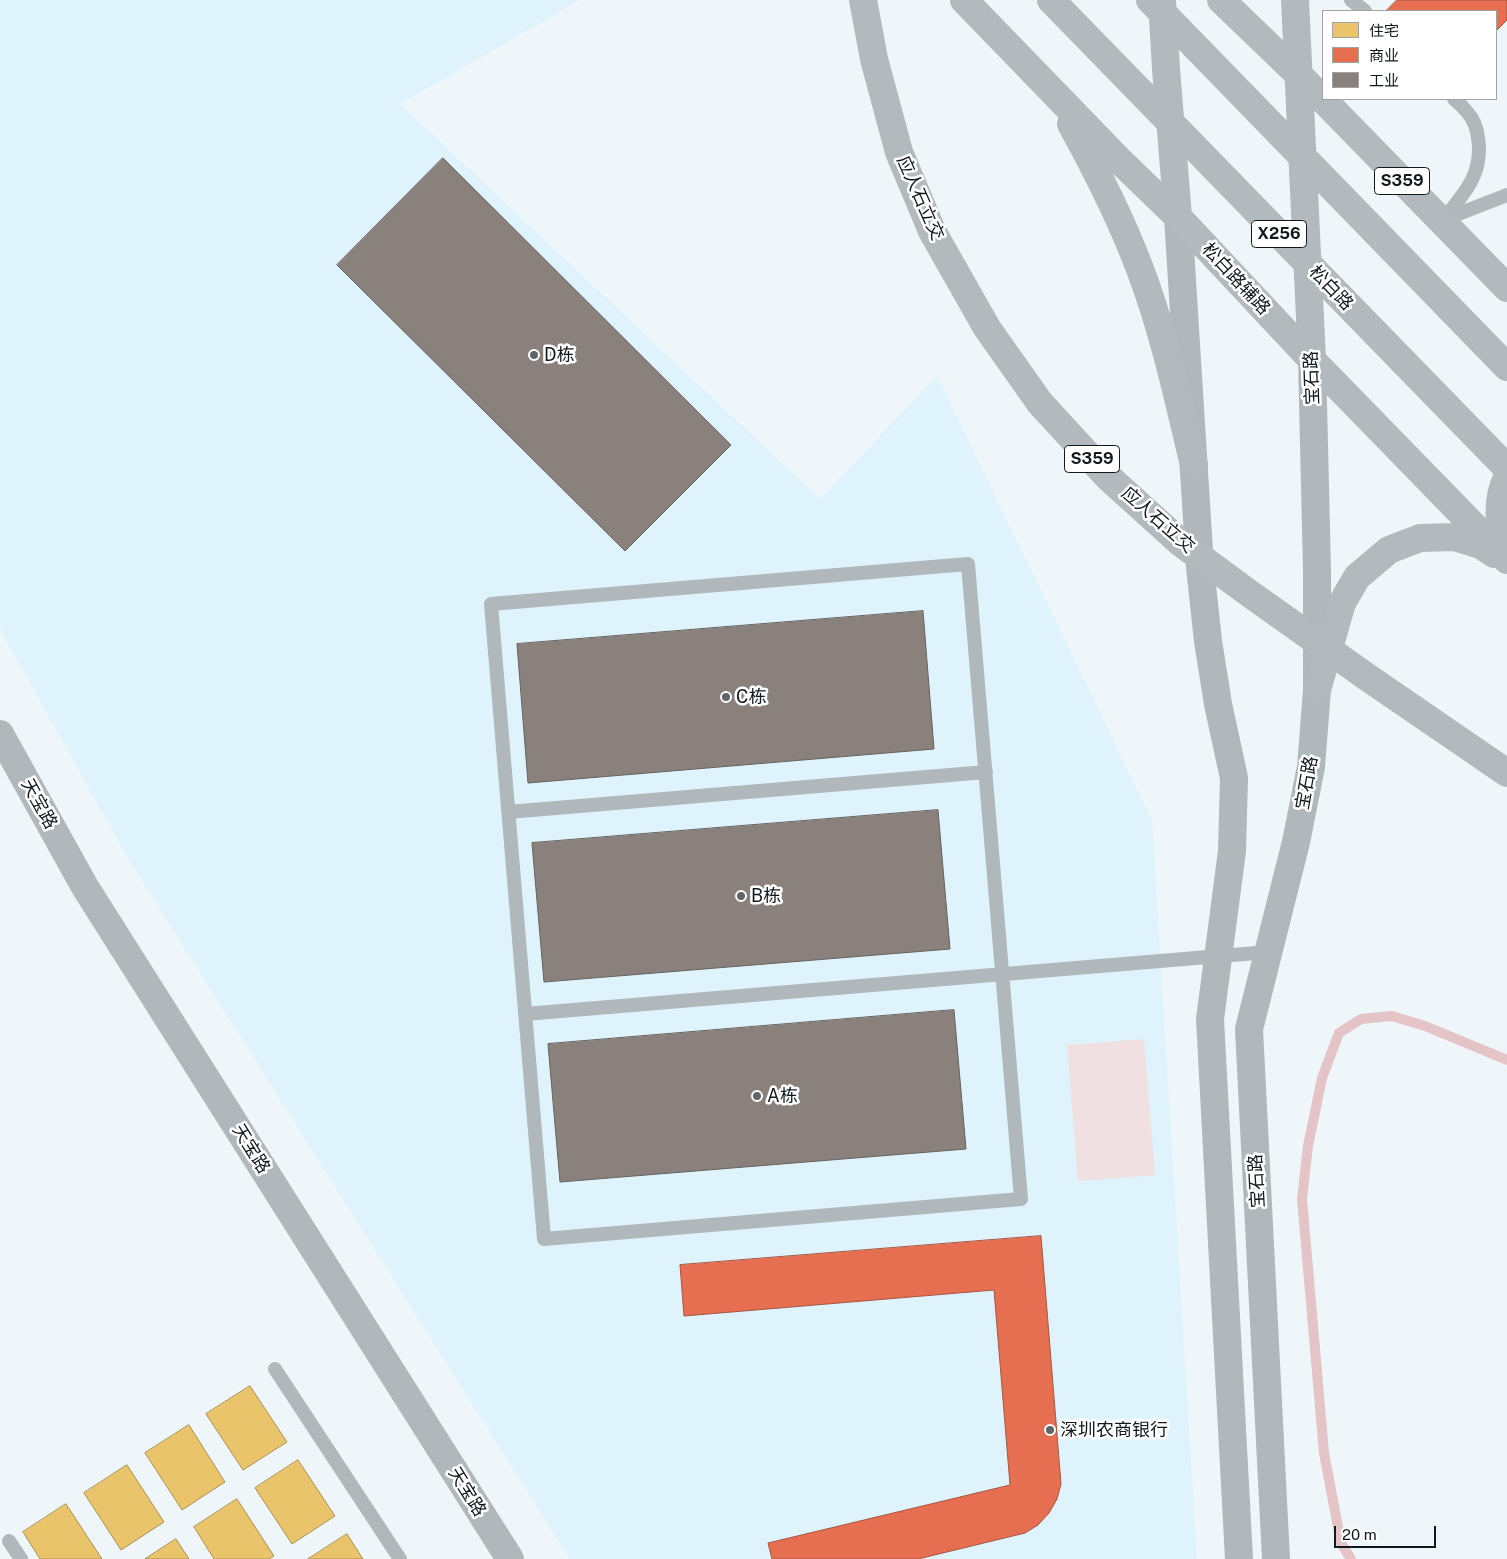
<!DOCTYPE html>
<html>
<head>
<meta charset="utf-8">
<style>
  body { margin:0 }
  #map { position:relative; width:1507px; height:1559px; overflow:hidden; background:#eef6f9; font-family:"Public Sans","Noto Sans SC",sans-serif }
  canvas { display:block }
  .legend { position:absolute; left:1322px; top:10px; width:175px; height:90px; box-sizing:border-box; background:#fff; border:1px solid #a0a3a4; margin:0; padding:6px 9px; list-style:none; font-size:15px; color:#11191c }
  .legend li { display:flex; align-items:center; gap:10px; height:25px }
  .legend b { width:25px; border:1px solid #a0a3a4 }
  .scale { position:absolute; left:1334px; top:1526px; width:102px; height:22px; box-sizing:border-box; border:2px solid #11191c; border-top:0; padding-left:6px; font-size:15px; line-height:18px; white-space:nowrap; color:#11191c; -webkit-text-stroke:4px #fff; paint-order:stroke }
</style>
</head>
<body>
<div id="map">
<canvas width="1507" height="1559"></canvas>
<ul class="legend">
<li><b style="height:14px;background:#e9c46a"></b>住宅</li>
<li><b style="height:14px;background:#e76f51"></b>商业</li>
<li><b style="height:14px;background:#8a817c"></b>工业</li>
</ul>
<div class="scale">20 m</div>
</div>
<script>
const g = document.querySelector('canvas').getContext('2d');
g.lineJoin = 'round';
function fill(path, color) {
  g.fillStyle = color;
  g.fill(path, 'evenodd');
}
function strokePath(path, color, width, dash) {
  g.strokeStyle = color;
  g.lineWidth = width;
  g.lineCap = dash ? 'butt' : 'round';
  g.setLineDash(dash || []);
  g.stroke(path);
}
function drawText(font, color, halo, rows, align = 'center') {
  g.font = font + ' "Public Sans","Noto Sans SC",sans-serif';
  g.lineWidth = 5;
  g.setLineDash([]);
  g.textBaseline = 'middle';
  g.strokeStyle = halo;
  g.fillStyle = color;
  for (const [text, x, y, turn = 0] of rows) {
    g.save();
    g.translate(x, y);
    g.rotate((+turn || 0) * Math.PI / 180);
    g.textAlign = isNaN(turn) ? turn : align;
    if (halo) g.strokeText(text, 0, 0);
    g.fillText(text, 0, 0);
    g.restore();
  }
}
const built = new Path2D(`
  M0,0h580l-180,104 420,395 117,-123 215,444 45,739h-627l-441,-699 -129,-231z`);
const green = new Path2D(`
  M1144,1039l11,136 -77,6 -11,-136z`);
const homes = new Path2D(`
  M250,1386l37,56 -44,28 -37,-56z
  M189,1425l36,57 -43,28 -37,-57z
  M298,1460l37,56 -43,28 -37,-56z
  M127,1465l37,57 -43,28 -37,-57z
  M237,1499l37,57 -5,3h-55l-20,-32z
  M66,1504l36,55h-62l-17,-27z
  M347,1534l16,25h-55z
  M176,1539l13,20h-44z`);
const shops = new Path2D(`
  M1397,0h110v20l-11,11v-20h-110z
  M1041,1236l20,248 -4,15 -8,14 -11,12 -13,8 -107,26h-146l-4,-16 242,-58 -16,-195 -310,26 -4,-51z`);
const industry = new Path2D(`
  M443,158l288,287 -106,106 -288,-286z
  M923,611l11,138 -406,34 -11,-139z
  M938,810l12,139 -406,33 -12,-139z
  M954,1010l12,139 -406,33 -12,-138z`);
const stream = new Path2D(`
  M1351,1559l-10,-16 -17,-90 -22,-254 6,-53 14,-68 17,-45 22,-14 31,-3 33,10 82,34`);
const service = new Path2D(`
  M1351,0l14,11
  M1443,220l64,-25
  M1442,221c21,-26 42,-47 36,-83 -1,-9 -4,-18 -10,-25 -4,-5 -9,-10 -14,-14
  M968,564l53,635 -477,40 -53,-635z
  M508,812l478,-40
  M525,1014l743,-62
  M275,1369l125,190
  M9,1541l12,18`);
const tertiary = new Path2D(`
  M1178,217l22,350 8,74 10,63 16,74 -2,73 -22,168 29,540
  M0,734l85,153 425,672
  M1276,1559l-27,-530 47,-187 15,-75 6,-77v-119l-5,-211`);
const primary = new Path2D(`
  M964,0l154,159 60,58 134,143 195,200
  M1162,0l4,69 12,148
  M1221,0l77,74 209,214
  M1295,0l17,360
  M1071,124c26,47 50,95 69,145 24,63 38,130 54,196
  M1507,478c-10,18 -10,52 0,71
  M1317,690l25,-87 15,-26 32,-27 31,-12 35,-1 26,8 13,9`);
const primaryBridge = new Path2D(`
  M863,0l11,59 25,93 33,79 55,97 53,75 68,74 73,66 65,48 121,86 140,96
  M1051,0l456,468
  M1150,0l357,367`);
const markers = [
  [534,355,5,"#5e6669"],
  [726,697,5,"#5e6669"],
  [741,896,5,"#5e6669"],
  [757,1096,5,"#5e6669"],
  [1050,1430,5,"#5e6669"]
];
const shields = [
  [1402,181,55],
  [1279,234,55],
  [1092,459,55]
];
const shieldNames = [
  ["S359",1402,181],
  ["X256",1279,234],
  ["S359",1092,459]
];
const streetNames = [
  ["应人石立交",920,198,66],
  ["松白路辅路",1236,279,47],
  ["松白路",1331,288,46],
  ["宝石路",1312,378,-92],
  ["应人石立交",1158,520,41],
  ["宝石路",1307,783,-80],
  ["天宝路",39,804,61],
  ["天宝路",251,1149,58],
  ["宝石路",1257,1181,-93],
  ["天宝路",467,1492,58]
];
const poiNames = [
  ["D栋",544,355],
  ["C栋",736,697],
  ["B栋",751,896],
  ["A栋",767,1096],
  ["深圳农商银行",1060,1430]
];
fill(built, '#def3fc');
fill(green, '#f0e0e1');
fill(homes, '#e9c46a');
strokePath(homes, '#a89153', 1);
fill(shops, '#e76f51');
strokePath(shops, '#a75541', 1);
fill(industry, '#8a817c');
strokePath(industry, '#66625f', 1);
strokePath(stream, '#e4c4c6', 10);
strokePath(service, '#b0b8bb', 14);
strokePath(tertiary, '#b0b8bb', 28);
strokePath(primary, '#b2babe', 28);
strokePath(primaryBridge, '#b2babe', 28);
for (const [x, y, r, color] of markers) {
  const dot = new Path2D();
  dot.arc(x, y, r, 0, 2 * Math.PI);
  g.fillStyle = color;
  g.fill(dot);
  strokePath(dot, '#fff', 2);
}
for (const [x, y, w] of shields) {
  const box = new Path2D();
  box.roundRect(x - w / 2, y - 13.5, w, 27, 4);
  g.fillStyle = '#fff';
  g.fill(box);
  strokePath(box, '#11191c', 1);
}
drawText('bold 16px', '#11191c', null, shieldNames);
drawText('18px', '#11191c', '#fff', streetNames);
drawText('18px', '#11191c', '#fff', poiNames, 'left');
</script>
</body>
</html>
